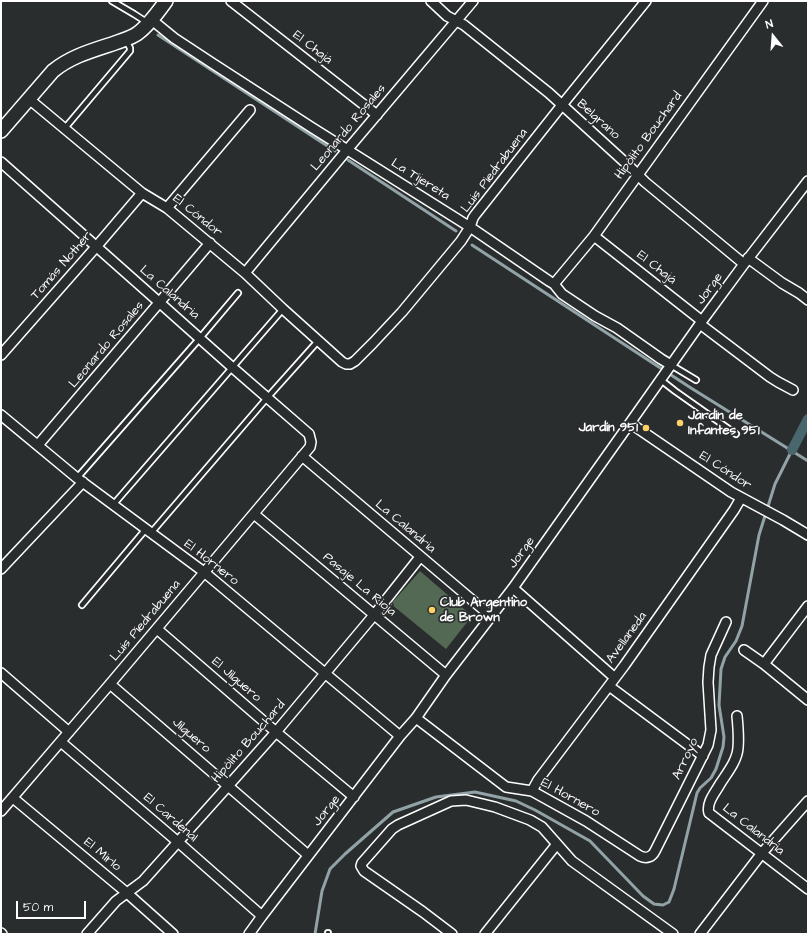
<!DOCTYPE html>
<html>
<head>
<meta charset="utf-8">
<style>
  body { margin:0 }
  #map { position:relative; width:809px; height:935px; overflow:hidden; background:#2a2d2e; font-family:"Architects Daughter",sans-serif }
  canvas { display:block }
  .frame { position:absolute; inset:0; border:2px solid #fff; pointer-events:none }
  .north { position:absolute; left:753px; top:16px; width:40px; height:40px; -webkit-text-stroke:3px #2a2d2e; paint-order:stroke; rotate:343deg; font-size:11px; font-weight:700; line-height:16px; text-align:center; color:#fff }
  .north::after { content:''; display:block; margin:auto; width:14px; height:18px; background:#fff; clip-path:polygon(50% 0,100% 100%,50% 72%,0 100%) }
  .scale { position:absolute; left:16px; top:901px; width:70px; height:18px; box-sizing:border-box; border:2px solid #fff; border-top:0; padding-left:5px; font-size:12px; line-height:14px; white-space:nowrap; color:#fff; -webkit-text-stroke:3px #2a2d2e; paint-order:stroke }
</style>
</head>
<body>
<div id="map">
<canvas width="809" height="935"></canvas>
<div class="frame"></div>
<div class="north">N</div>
<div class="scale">50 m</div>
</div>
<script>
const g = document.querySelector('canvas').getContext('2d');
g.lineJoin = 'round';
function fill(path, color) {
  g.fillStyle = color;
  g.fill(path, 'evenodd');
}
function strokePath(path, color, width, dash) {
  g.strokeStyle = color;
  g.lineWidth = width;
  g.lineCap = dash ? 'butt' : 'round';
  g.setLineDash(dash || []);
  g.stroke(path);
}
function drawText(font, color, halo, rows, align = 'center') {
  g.font = font + ' "Architects Daughter",sans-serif';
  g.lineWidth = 3.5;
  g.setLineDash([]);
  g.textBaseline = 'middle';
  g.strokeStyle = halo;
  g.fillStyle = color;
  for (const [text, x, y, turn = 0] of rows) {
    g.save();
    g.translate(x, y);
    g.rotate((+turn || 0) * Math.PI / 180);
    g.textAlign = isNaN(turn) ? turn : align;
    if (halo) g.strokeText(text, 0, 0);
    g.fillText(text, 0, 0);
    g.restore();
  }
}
const green = new Path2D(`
  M420,571l52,45 -26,33 -55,-45z`);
const stream = new Path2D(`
  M158,35l177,116
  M348,160l108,71
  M472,245l219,143 117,73
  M315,934l7,-43 8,-22 15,-15 48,-42 43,-15 39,-5 41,9 19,9 55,31 53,55 11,8 9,1 6,-3 5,-13 23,-96 3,-5 11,-10 5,-9 7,-22 1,-10 -5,-32 2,-36 4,-12 11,-16 6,-15 17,-91 16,-51 17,-34`);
const canal = new Path2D(`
  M792,450l16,-31`);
const lane = new Path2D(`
  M112,1l22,13 14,9
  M65,128l65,-77v-3l-4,-8
  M671,365l25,15
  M661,380l14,11 61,43
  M77,478l123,-140 38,-45
  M113,505l170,-196
  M151,533l116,-135 51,-57
  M82,605l64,-76
  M328,934v-1`);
const street = new Path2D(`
  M231,1l146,114
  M431,1l16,15 17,9 85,68 80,73 16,16 99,82
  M152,20l22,18 38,25 99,64 159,100 79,54 5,3 8,10 33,22 22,12 44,31 10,6
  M29,99l113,94 25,15 78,65 38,36 59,53 4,2h4l5,-3 18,-18 29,-31 59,-71 9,-14 3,-9 2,-3 87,-110 84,-104
  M1,162l159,141 73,65 76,66 2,8 -1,5 -200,237 -109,127
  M167,208l83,-98
  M594,236l108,85
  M748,258l34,25 17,10 9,7
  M245,273l102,-123 126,-149
  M554,284l40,-48 169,-235
  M700,324l70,53 8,5 15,8
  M1,355l95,-108 46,-54
  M1,415l76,63 127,94 196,164
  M630,423l101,69 52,28 25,15
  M38,445l172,-202
  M302,456l189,160
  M254,514l192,161
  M1,569l82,-87
  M513,588l102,90
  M157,629l119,103 78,65
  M744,650l20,14 44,36
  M764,664l44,-58
  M1,673l68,59
  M110,684l198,171
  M609,686l94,70
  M737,716c1,10 2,21 1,32 -1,13 -11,25 -18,36 -5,9 -14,19 -11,29l99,76
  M416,718l90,69 26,4 54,30 54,35c7,3 12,1 15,-5l53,-106 3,-15 -3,-48 1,-15 2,-12 15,-33
  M61,742l117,100 84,74
  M532,791l6,-11 86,-114 110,-156 7,-12
  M13,798l114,95 46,41
  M1,933l1,1
  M87,934l29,-33 27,-20 85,-95 48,-54 98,-117 46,-58
  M249,934l13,-18 138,-180 16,-18 30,-43 67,-87 117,-165 72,-102 42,-57 64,-83
  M452,934l-29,-22 -59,-41 -3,-5 1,-3 30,-34 6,-4 53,-24 15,-1 29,7 35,13 12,7 30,34 101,73
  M485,934l72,-90
  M700,934l62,-81 46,-52`);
const secondary = new Path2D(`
  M1,131l52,-60c18,-15 41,-21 62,-28 7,-3 17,-5 23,-10 11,-8 20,-21 28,-32`);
const markers = [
  [680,423,4,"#ffd166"],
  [646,428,4,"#ffd166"],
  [432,610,4,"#ffd166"]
];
const streetNames = [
  ["El Chajá",312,48,38],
  ["Belgrano",598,120,42],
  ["Leonardo Rosales",349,128,-50],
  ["Hipólito Bouchard",649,136,-54],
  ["Luis Piedrabuena",495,171,-53],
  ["La Tijereta",420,180,32],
  ["El Cóndor",197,216,39],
  ["Tomás Nother",62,266,-49],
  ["El Chajá",656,268,38],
  ["Jorge",710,289,-54],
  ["La Calandria",169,293,41],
  ["Leonardo Rosales",107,345,-50],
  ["El Cóndor",725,471,33],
  ["La Calandria",405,527,40],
  ["Jorge",522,553,-54],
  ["El Hornero",211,563,38],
  ["Pasaje La Rioja",359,585,40],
  ["Luis Piedrabuena",146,621,-50],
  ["Avellaneda",627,638,-54],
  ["El Jilguero",236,680,41],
  ["Jilguero",191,736,41],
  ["Hipólito Bouchard",249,742,-49],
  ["Arroyo",686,759,-65],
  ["El Hornero",570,798,29],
  ["Jorge",327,811,-52],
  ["El Cardenal",170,818,41],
  ["La Calandria",753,830,38],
  ["El Mirlo",102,855,40]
];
const poiNames = [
  ["Jardín de",688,416],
  ["Infantes 951",688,431],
  ["Jardín 951",638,428,"right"],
  ["Club Argentino",440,603],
  ["de Brown",440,618]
];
fill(green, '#546954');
strokePath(stream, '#92a3a7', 3);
strokePath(canal, '#49666d', 10);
strokePath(lane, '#fff', 8);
strokePath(street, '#fff', 12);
strokePath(secondary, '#fff', 16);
strokePath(lane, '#2a2d2e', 4.5);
strokePath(street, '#2a2d2e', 9);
strokePath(secondary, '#2a2d2e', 13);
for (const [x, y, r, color] of markers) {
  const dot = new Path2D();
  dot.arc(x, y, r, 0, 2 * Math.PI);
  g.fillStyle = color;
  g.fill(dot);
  strokePath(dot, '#2a2d2e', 1.5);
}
drawText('13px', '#fff', '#2a2d2e', streetNames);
drawText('bold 13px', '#fff', '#2a2d2e', poiNames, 'left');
</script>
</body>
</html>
